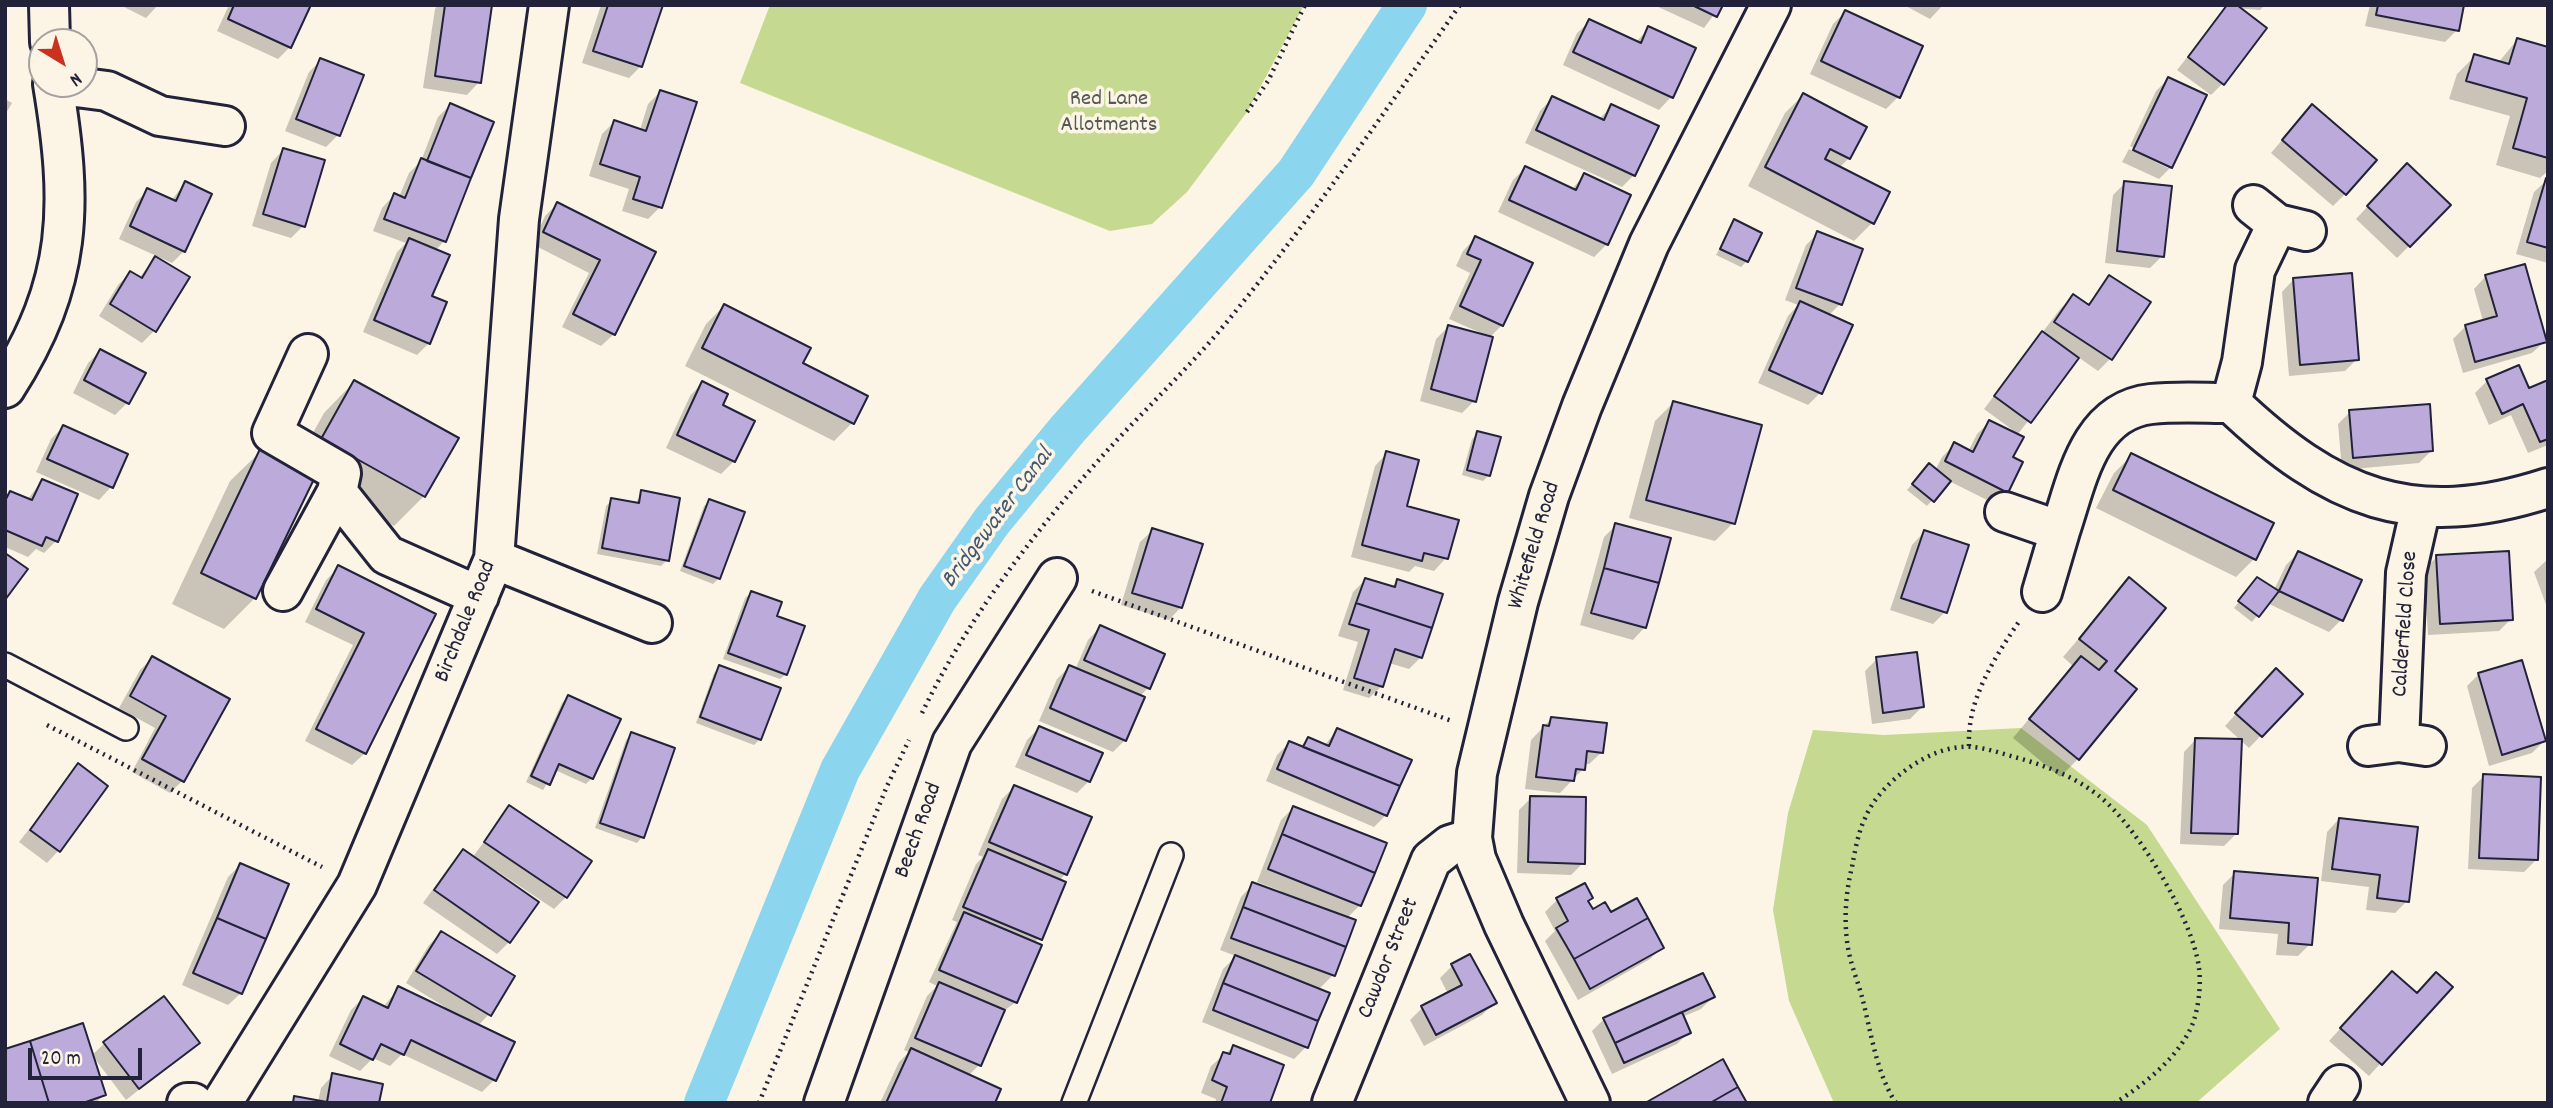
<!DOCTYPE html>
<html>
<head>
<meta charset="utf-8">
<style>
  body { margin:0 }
  #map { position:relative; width:2553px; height:1108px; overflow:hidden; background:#fcf5e5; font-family:Dekko,sans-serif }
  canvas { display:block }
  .frame { position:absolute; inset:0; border:7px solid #22223b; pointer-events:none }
  .north { position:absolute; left:28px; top:28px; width:70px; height:70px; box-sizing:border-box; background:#fcf5e5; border:2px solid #a5a1a1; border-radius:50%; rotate:142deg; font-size:19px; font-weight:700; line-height:28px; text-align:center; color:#22223b }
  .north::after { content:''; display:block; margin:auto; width:24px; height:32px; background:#c8321e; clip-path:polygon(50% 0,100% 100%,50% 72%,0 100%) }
  .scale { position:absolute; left:28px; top:1048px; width:114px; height:32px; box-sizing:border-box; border:4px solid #22223b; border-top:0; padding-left:9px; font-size:21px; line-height:24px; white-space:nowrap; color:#22223b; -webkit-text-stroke:5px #fcf5e5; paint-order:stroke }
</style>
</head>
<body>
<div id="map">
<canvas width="2553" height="1108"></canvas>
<div class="frame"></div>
<div class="north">N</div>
<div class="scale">20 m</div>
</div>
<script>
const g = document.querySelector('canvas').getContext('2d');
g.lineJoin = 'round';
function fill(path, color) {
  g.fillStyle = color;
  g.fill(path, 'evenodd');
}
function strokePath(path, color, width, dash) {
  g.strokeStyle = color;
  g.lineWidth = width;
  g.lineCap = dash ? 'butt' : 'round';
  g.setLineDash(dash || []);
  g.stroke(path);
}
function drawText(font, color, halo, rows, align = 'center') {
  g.font = font + ' Dekko,sans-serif';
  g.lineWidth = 7;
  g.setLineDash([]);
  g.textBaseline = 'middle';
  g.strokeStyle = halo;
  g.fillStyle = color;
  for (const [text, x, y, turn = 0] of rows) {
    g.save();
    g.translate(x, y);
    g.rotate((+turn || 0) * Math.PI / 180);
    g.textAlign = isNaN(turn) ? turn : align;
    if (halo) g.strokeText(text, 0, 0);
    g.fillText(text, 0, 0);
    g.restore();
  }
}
const green = new Path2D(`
  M770,5h534l-57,107 -60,80 -35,32 -42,7 -370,-148z
  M2021,728l126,97 133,204 -84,74h-362l-45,-102 -16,-91 15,-97 25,-83 71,5z`);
const shadow = new Path2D(`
  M120,5h38l-12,13z
  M229,5h74l-13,42 -12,12 -61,-28z
  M438,5h52l-11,77 -12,13 -44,-7 12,-79z
  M601,5h60l-20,61 -12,12 -47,-15z
  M1654,5h67l-17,23z
  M1904,5h39l-13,14z
  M2229,5h36l-5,5 -23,-2 -14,75 -12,12 -34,-25z
  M2370,5h92l-5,25 -12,12 -80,-16z
  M1845,12l53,85 -12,12 -76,-35 23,-50z
  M1590,21l46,21 13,-14 45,21 -23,48 -12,13 -96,-45 14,-32z
  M2517,40l31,9v122l-8,7 -44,-13 14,-49 -61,-17 8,-25 18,-18 23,7z
  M321,60l17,75 -12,12 -41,-16 24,-59z
  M2168,79l3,88 -12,12 -37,-17 7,-13 39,19v-3l-38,-19 26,-55z
  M660,92v115l-12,12 -26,-8 7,-22 -40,-13 13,-42 12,-12 26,8 8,-26z
  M1803,95l46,63 -10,10 48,25 -15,30 -18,18 -106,-55 37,-73z
  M1552,98l48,20 12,-12 22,69 -12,12 -97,-44 15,-32z
  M5,99l7,4 -7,12z
  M450,105l42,18 -48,118 -9,10 -5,46 -1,46 -12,12 -54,-23 34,-80 9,-9 -33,-12 9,-23 12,-13 5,2 10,-24 12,-12 17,-44z
  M2300,119l45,75 -12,12 -62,-53z
  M283,150l20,76 -12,12 -39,-12 19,-63z
  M1525,168l46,22 13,-14 45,20 -22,48 -13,13 -96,-45 15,-32z
  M2395,177l14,69 -12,12 -41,-39z
  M2547,180h1v83l-32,-9 18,-62z
  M185,183l-1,68 -12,12 -53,-24 17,-37 12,-12 23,11z
  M2125,183l37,73 -12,12 -45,-5 8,-68z
  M557,204l97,48 -40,82 -13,12 -39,-19 27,-54 -57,-29 13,-28z
  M1734,221l13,40 -6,6 -25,-12z
  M1818,233l43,17 -21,54 -12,12 -8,77 -12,12 -50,-22 30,-67 10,-11 -13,-5 21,-55z
  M1475,238l27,87 -13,13 -15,63 -12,12 -42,-12 16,-62 12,-12 33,6 -32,-14 21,-46 -14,-7 7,-15z
  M155,258l-1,73 -12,12 -43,-27 19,-31 12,-12 9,5z
  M2486,276l59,65 -13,12 -69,20 -10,-34 13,-13 17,-5 -9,-32z
  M2110,277l38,25 -38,57 -12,12 -20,-14 -60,77 -34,-25 77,-101 12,-12 14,9z
  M2294,279l63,80 -12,12 -56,5 -7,-84z
  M724,306l77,58 65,33 -14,26 -18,18 -149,-75 21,-42z
  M100,351l43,22 -16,30 -12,12 -42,-22 15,-30z
  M2487,381l41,10 20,-9v63l-20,8 -17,-38 -22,10 -14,-32z
  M354,382l70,114 -30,30 -83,-45 -56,117 -31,31 -52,-25 58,-123 31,-30 33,16 30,-54z
  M702,383l18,23 32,15 -18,40 -13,13 -55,-26 24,-52z
  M1673,403l60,120 -18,18 -86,-23 26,-97z
  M2350,412l81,39 -12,12 -77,7 -4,-46z
  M1989,422l22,36 -4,34 -12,12 -46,-23 -22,25 -20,-16 16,-19h12l7,-14 12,-12 14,7 9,-18z
  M63,427l63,28 -15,32 -12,13 -63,-28 15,-33z
  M1478,433l11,42 -6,6 -21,-6 10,-36z
  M1387,453l18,54 41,51 -12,13 -19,-5 -6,6 -58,-15 24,-91z
  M2132,455l140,69 -18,35 -18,18 -140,-69 18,-35z
  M42,481l14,60 -12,12 -8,-4 -8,8 -23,-10v-49l5,-5 17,7z
  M642,492l25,68 -6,6 -64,-12 9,-48 6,-6 23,4z
  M710,501l9,77 -6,6 -33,-13 24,-65z
  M1616,525l29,102 -12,13 -53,-15 24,-88z
  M1153,530l28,77 -12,13 -48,-15 19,-63z
  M1924,532l21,80 -12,12 -43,-14 22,-65z
  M2298,553l43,67 -12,12 -62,-29 -15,19 -18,-14 18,-23 22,5 12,-25z
  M2437,557l74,62 -12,12 -71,4 -4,-66z
  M2548,559v51l-14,-38z
  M338,568l95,46 -68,139 -13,12 -47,-24 48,-96 -48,-23 21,-42z
  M1365,580l26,8 6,-7 24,76 -12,12 -20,-6 -7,23 -13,12 -26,-8 15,-48 -20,-6 15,-44z
  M2129,580l-17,91 -34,88 -18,18 -47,-39 60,-72 -10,-9z
  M751,593l24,24 11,57 -6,5 -57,-20 22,-61z
  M1100,627l48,61 -9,9 -14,43 -12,12 -74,-31 18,-42 12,-12 6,3 13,-30z
  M152,658l30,123 -12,12 -38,-21 23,-44 -36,-20 21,-38z
  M1877,659l45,48 -12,12 -38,5 -7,-53z
  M720,667l40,72 -6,6 -58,-22 18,-50z
  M2479,674l65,67 -12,12 -43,13 -22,-80z
  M2264,683l37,11 -52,54 -24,-22z
  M568,697l24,81 -6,6 -31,-14 -12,20 -17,-8 36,-79z
  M1551,719l51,33 -13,12h-5l-1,5 -23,24 -35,-4 6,-49z
  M1039,728l50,53 -12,12 -62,-26 12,-27z
  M1337,730l49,85 -12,12 -108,-46 11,-26 12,-12 11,4 8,-8 16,7z
  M632,734l10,103 -5,6 -42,-15 31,-88z
  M2196,739l40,95 -12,12 -44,-2 4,-92z
  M79,766l-20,84 -12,13 -28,-21z
  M2484,776l52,84 -12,12 -56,-3 4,-81z
  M1014,787l75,31 -24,56 -6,7 5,2 -29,61 -19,58 -15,11 -22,52 -11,11 25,27h-113l19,-41 10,-10 -5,-2 23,-54 10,-10 -8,-4 28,-60 -5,-2 24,-56 7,-7 -5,-2 24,-56z
  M1531,798l52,65 -12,12 -54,-2 2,-63z
  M509,808l57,89 -12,12 -57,-38 12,71 -12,12 -74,-51 28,-39 12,-12 9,6z
  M1293,808l67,97 -14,14 -13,56 -15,15 -12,57 -12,12 -92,-37 21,-53 13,-13 -16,-6 21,-53 12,-13 27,10 1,-3 -24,-9 24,-62z
  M2339,819l68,82 -12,12 -29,-3 3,-23 -48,-6 6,-49z
  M240,865l1,128 -13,12 -46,-20 46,-108z
  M2235,873l81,7 -6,64 -12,12 -22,-1 2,-21 -59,-5 4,-44z
  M1584,885l8,26 18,3 52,33 -12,12 -72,41 -33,-59 10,-10 -10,-19 12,-12z
  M441,933l48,81 -11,12 16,54 -12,12 -80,-38 -12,12 -17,-8 -13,13 -31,-15 22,-46 12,-12 20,9 16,-19 45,22 1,-3 -39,-24 23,-38z
  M1452,966l42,37 -12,12 -58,31 -14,-26 12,-12 26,-14 -8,-16z
  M2380,985l36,10 34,-8 -81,89 -40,-35z
  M1713,997l-12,12 -19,8 7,15 -12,12 -65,30 -20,-43 12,-12z
  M105,1043h93l-72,57 -34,-45z
  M1233,1047l35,56h-53l1,-4 -15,-6 10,-27z
  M333,1075l44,28h-87l5,-5 23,4 3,-14z
  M104,1094l-8,9h-91z`);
const canal = new Path2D(`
  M704,1103l136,-333 97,-171 55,-78 75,-91 229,-257 111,-168`);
const building = new Path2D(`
  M234,5h73l3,2 -19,41 -63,-29z
  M445,5h47l-11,78 -46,-7z
  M608,5h55l-21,62 -49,-16z
  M1692,5h31l-6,12z
  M2227,5h10l30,23 -43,57 -36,-28z
  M2378,5h86l-5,26 -83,-16z
  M1845,10l78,36 -23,52 -79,-37z
  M1589,19l52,24 7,-17 48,22 -23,50 -100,-46z
  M2517,38l31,9v111l-35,-10 14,-50 -61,-17 8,-27 35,10z
  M320,58l44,17 -24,61 -44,-17z
  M2168,77l39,18 -35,73 -39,-18z
  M660,90l37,12 -35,106 -29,-9 7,-22 -40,-13 14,-44 32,11z
  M1803,93l64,34 -17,32 -20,-10 -5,10 65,33 -16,32 -109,-57z
  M1552,96l52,24 7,-16 48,22 -24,50 -99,-46z
  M450,103l44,19 -23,56 -44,-17z
  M2312,104l65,56 -31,35 -64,-55z
  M283,148l42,12 -20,67 -42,-13z
  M421,158l50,20 -25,64 -62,-23 10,-26 11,5z
  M2407,163l44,42 -41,42 -43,-41z
  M1525,166l51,24 8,-17 47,22 -23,50 -99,-45z
  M2546,178h2v70l-21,-6z
  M185,181l27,13 -27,58 -55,-26 17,-38 29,13z
  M2124,181l48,5 -8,71 -47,-6z
  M557,202l99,50 -41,83 -42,-21 27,-54 -57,-28z
  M1734,219l28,14 -14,29 -28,-13z
  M1817,231l46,18 -21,56 -46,-17z
  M1475,236l58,27 -30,63 -43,-20 21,-46 -14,-6z
  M409,238l41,17 -18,41 15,6 -17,42 -56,-24z
  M155,256l35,21 -34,55 -46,-28 20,-33 12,7z
  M2525,264l22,78 -72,20 -10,-37 32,-9 -12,-41z
  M2352,273l7,87 -59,5 -7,-87z
  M2109,275l42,27 -39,58 -58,-38 19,-28 16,11z
  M1800,301l53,24 -31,69 -53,-24z
  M724,304l87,44 -8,15 65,33 -14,28 -152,-76z
  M1448,325l45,12 -17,65 -45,-13z
  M2042,331l37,27 -48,65 -37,-27z
  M100,349l46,24 -17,31 -45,-24z
  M2519,365l10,23 19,-8v59l-8,3 -17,-38 -21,10 -16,-35z
  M354,380l105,58 -34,59 -104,-58z
  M702,381l26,13 -5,11 32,16 -20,41 -58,-27z
  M1673,401l89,24 -27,99 -89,-24z
  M2430,404l3,47 -80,7 -4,-48z
  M1989,420l35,17 -11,20 10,5 -15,31 -63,-32 9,-19 19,10z
  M63,425l65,29 -15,34 -66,-29z
  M1477,431l24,6 -11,39 -23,-6z
  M260,449l56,26 -60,124 -55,-26z
  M1386,451l33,9 -12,46 52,14 -11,39 -24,-6 -2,8 -60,-16z
  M2131,453l143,70 -18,37 -143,-70z
  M1929,463l22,18 -17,21 -22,-18z
  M42,479l36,15 -20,48 -12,-5 -4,9 -37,-16v-29l5,-10 22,9z
  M641,490l39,8 -11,63 -67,-13 9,-50 28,5z
  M709,499l36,13 -25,67 -36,-13z
  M1615,523l56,15 -12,45 -55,-15z
  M1152,528l51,16 -21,64 -50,-15z
  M1924,530l45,15 -22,68 -46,-15z
  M2298,551l64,29 -19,41 -64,-30z
  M2509,551l4,69 -73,4 -4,-69z
  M5,553l23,16 -23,31z
  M338,565l98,49 -70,140 -50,-25 48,-96 -48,-24z
  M1604,568l55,15 -13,45 -55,-15z
  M2129,577l37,31 -51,63 22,18 -58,71 -50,-41 52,-63 18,14 8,-9 -28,-22z
  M2257,577l22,14 -20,26 -21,-16z
  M1365,578l30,9 2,-8 46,15 -11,34 -76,-25z
  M751,591l31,11 -5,14 28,10 -18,49 -59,-22z
  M1356,603l76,25 -10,30 -27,-9 -12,38 -29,-9 15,-48 -20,-6z
  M1100,625l65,29 -15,35 -66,-29z
  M1917,652l7,55 -41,6 -7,-56z
  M152,656l78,43 -46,83 -42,-23 24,-43 -36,-20z
  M2522,660l24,81 -44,14 -24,-82z
  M719,665l62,23 -20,52 -61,-23z
  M1069,665l76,32 -19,44 -76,-33z
  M2276,668l27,26 -41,43 -27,-24z
  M568,695l53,24 -28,60 -34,-15 -9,21 -19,-9z
  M1551,717l56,6 -4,30 -16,-2 -2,19 -9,-1 -2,12 -38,-4 7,-52 6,1z
  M1039,726l64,27 -13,29 -64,-27z
  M1337,728l75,32 -12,26 -97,-39 5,-10 21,9z
  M631,732l44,16 -31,90 -44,-15z
  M2195,738l47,1 -4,95 -47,-1z
  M1289,741l111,45 -13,30 -110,-47z
  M78,763l30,23 -48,66 -30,-22z
  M2483,774l58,3 -3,83 -59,-2z
  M1014,785l78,32 -25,58 -78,-33z
  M1530,796l56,1 -1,67 -57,-2z
  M509,805l83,56 -25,37 -83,-56z
  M1293,806l94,37 -12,30 -93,-39z
  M2339,818l79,9 -9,75 -32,-4 3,-23 -48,-6z
  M1282,834l93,39 -14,33 -93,-37z
  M463,849l76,53 -29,41 -76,-53z
  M988,849l78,33 -24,58 -79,-33z
  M240,863l49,21 -23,55 -49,-21z
  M2234,871l84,7 -6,67 -24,-2 1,-20 -59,-5z
  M1252,882l104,38 -10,27 -103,-40z
  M1585,883l8,15 -5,3 5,8 12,-7 6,10 26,-14 11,20 -74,41 -18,-31 12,-7 -12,-23z
  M1243,907l103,40 -11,29 -104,-38z
  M964,912l78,33 -25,58 -78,-33z
  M217,918l49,21 -24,55 -49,-21z
  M1648,918l16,30 -74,41 -16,-30z
  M441,931l74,45 -24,40 -75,-45z
  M1470,954l27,49 -61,32 -15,-29 41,-21 -11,-21z
  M1235,955l95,38 -12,28 -95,-38z
  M2392,971l25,22 19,-21 17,15 -71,78 -42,-37z
  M1703,973l12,24 -100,46 -12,-25z
  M939,982l66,28 -24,56 -66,-28z
  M1223,983l95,38 -10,27 -95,-38z
  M398,986l117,56 -19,39 -85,-41 -7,15 -23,-11 -8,16 -33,-16 23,-48 25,12z
  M164,996l36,47 -61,46 -36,-47z
  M1682,1012l9,21 -67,30 -9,-20z
  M83,1023l23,72 -23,8h-34l-19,-62z
  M30,1041l19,62h-44v-54z
  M1233,1045l51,20 -14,38h-49l6,-16 -15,-7 11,-28 7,2z
  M911,1048l90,41 -6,14h-109z
  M1723,1059l15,28 -28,16h-65z
  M332,1073l51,11 -4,19h-86l1,-7 33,6z
  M1738,1087l9,16h-37z`);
const path = new Path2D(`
  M1247,112l21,-31 37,-76
  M1092,591l360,130
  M922,713c45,-94 113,-182 183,-260 41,-45 87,-88 126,-136 81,-100 155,-207 229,-312
  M47,725l275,142
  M1969,746c-2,-47 25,-87 51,-126
  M759,1103l128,-317 22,-46
  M1896,1103c-20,-30 -25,-72 -34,-106 -5,-18 -13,-37 -15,-56 -3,-24 -1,-50 5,-74 3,-16 6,-35 14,-51 15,-34 66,-73 106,-69 15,1 31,7 46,11 29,8 57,19 81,38 38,30 94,123 100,172 2,16 0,36 -5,52 -12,35 -49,64 -79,83`);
const lane = new Path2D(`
  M5,665l121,63
  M1074,1103l97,-248`);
const street = new Path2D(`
  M49,5l1,37
  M53,84l54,7 53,25 65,10
  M2253,205l24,19 29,7
  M308,354l-36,79 69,40 -4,19 50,63 92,41
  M5,388c68,-106 68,-183 48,-304
  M2231,403l11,-41 13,-92 22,-46
  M2005,512l55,19 -18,61
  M2060,531c17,-50 28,-120 91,-127 26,-3 54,-1 80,-1 100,95 181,129 317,85
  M494,559l158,64
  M283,591l54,-99
  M2399,742l7,-169 15,-66
  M2368,746l31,-4 27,4
  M187,1103h6
  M222,1103l135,-218 137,-326 25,-340 30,-214
  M824,1103l128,-360 105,-165
  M1332,1103l99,-243 19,-15 22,-7
  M2328,1103l12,-18`);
const secondary = new Path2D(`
  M1590,1103l-86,-178 -28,-66 -4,-21 5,-65 41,-171 31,-106 33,-90 67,-162 122,-239`);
const parkNames = [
  ["Red Lane",1109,101],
  ["Allotments",1109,127]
];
const streetNames = [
  ["Whitefield Road",1536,546,-73],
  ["Birchdale Road",467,622,-68],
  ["Calderfield Close",2407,624,-86],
  ["Beech Road",920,831,-70],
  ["Cawdor Street",1390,959,-68]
];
const waterNames = [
  ["Bridgewater Canal",999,519,-53]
];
fill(green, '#c5da90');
fill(shadow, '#0003');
strokePath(canal, '#8cd5ee', 40);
fill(building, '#bcaada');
strokePath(building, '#22223b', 2);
strokePath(lane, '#22223b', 28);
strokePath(street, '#22223b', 44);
strokePath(secondary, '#22223b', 44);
strokePath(path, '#22223b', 4.5, [2, 5]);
strokePath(lane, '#fcf5e5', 23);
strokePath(street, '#fcf5e5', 38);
strokePath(secondary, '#fcf5e5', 38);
drawText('23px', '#535954', '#fcf5e5', parkNames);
drawText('23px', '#22223b', '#fcf5e5', streetNames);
drawText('italic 24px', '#425871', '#fcf5e5', waterNames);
</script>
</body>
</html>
